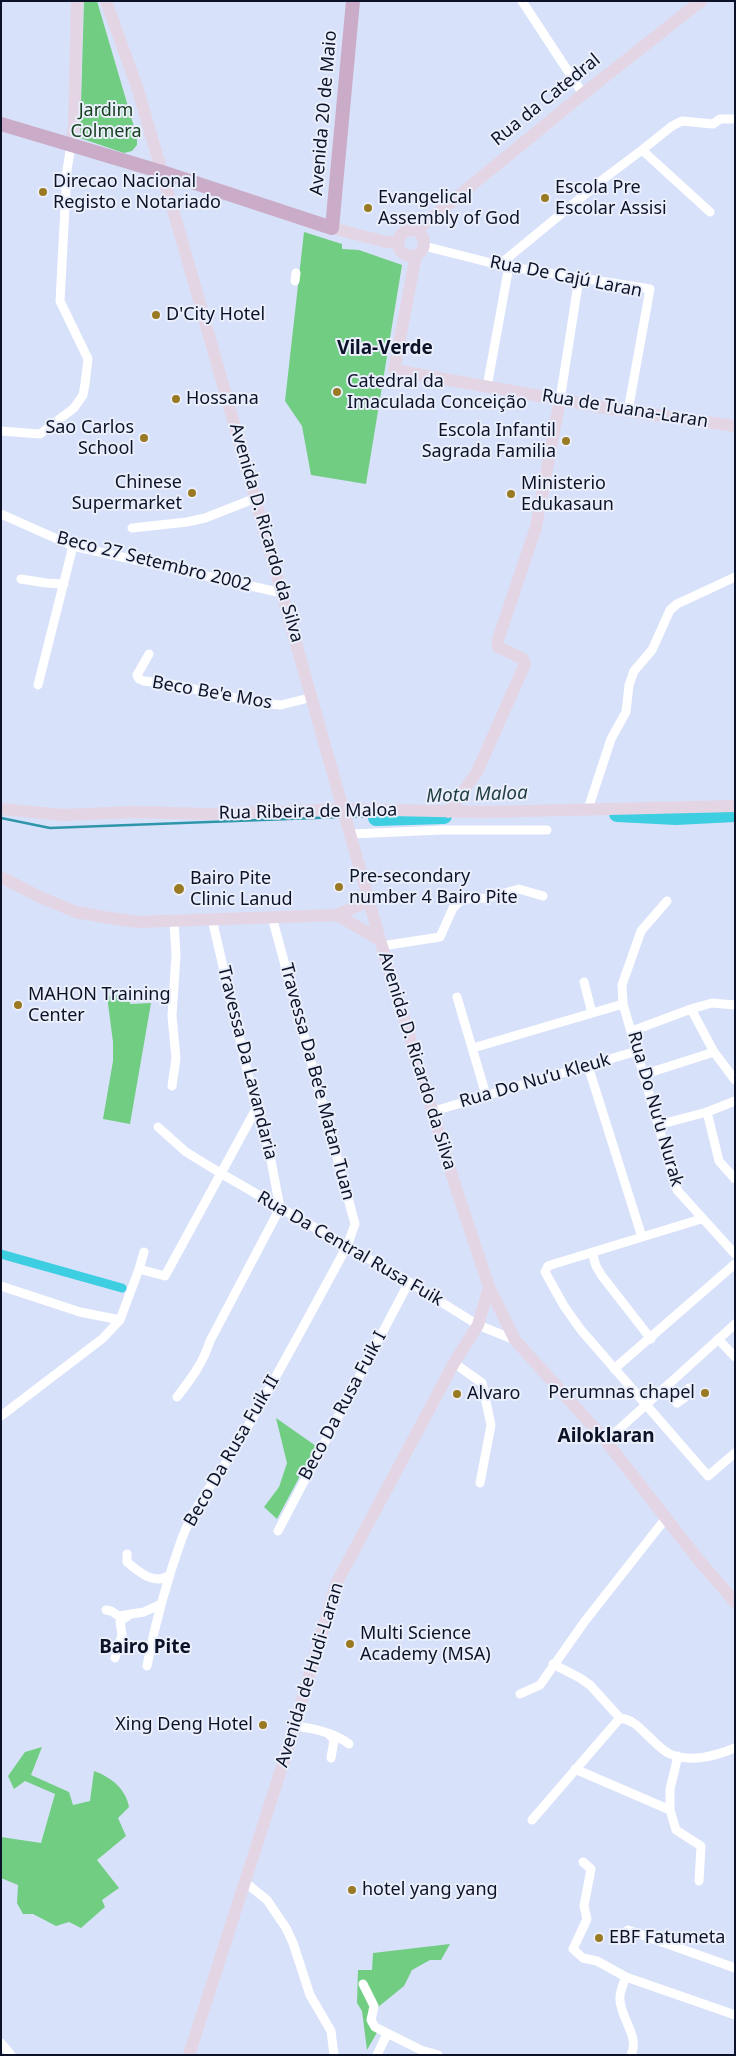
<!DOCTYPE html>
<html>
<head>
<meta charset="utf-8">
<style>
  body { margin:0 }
  #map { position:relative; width:736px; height:2056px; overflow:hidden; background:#d8e1fa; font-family:"Noto Sans",sans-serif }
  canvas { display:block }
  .frame { position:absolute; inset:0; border:2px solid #0c1328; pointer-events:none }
</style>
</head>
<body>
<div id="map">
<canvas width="736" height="2056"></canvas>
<div class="frame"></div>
</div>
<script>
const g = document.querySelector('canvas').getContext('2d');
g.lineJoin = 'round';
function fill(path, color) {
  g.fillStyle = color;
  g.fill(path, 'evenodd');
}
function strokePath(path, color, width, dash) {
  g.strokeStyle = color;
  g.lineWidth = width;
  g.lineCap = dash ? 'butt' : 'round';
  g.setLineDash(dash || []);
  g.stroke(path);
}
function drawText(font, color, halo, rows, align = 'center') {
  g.font = font + ' "Noto Sans",sans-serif';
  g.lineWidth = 4;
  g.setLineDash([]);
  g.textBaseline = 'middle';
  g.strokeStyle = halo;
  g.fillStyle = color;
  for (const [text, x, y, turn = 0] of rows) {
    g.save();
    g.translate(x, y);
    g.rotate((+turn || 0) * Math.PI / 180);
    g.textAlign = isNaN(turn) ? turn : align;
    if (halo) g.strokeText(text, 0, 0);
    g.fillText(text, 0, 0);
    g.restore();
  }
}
const green = new Path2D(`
  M84,1h13l40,136v8l-5,6 -8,2 -44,-15z
  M304,232l38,12v5l17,1 43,15 -36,219 -55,-9 -9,-49 -17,-25z
  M130,994v10l21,-1 -21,121 -27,-5 10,-58v-19l-6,-46z
  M276,1418l40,28 -39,73 -13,-12 15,-20 8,-24z
  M42,1747l-11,28 38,17 4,13 17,-4 4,-30c17,6 32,18 35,36l-11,11 8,18 -29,24 22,28 -17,12 3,7 -24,21 -12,-6 -13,4 -23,-12h-10l-6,-11 1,-18 -17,-7v-41l40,6 14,-49 -30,-13 -11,8 -6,-13 17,-24z
  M450,1944l-9,16h-11l-18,10 -8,16 -32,26 7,17 -12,21 -5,-39 -5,-8 1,-33h14l1,-17z`);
const stream = new Path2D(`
  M349,817l42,-1
  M1,818l49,10 291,-11`);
const canal = new Path2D(`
  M1,1254l121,34`);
const river = new Path2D(`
  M617,814l59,3 59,-3
  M376,818l68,-2`);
const street = new Path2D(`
  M522,1l61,93
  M710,212l-68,-62 30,-24 10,-5 31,3 7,-5h15
  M424,246l75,19 151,24 -22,122
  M499,265l107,-88 36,-27
  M295,281l1,-8
  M487,387l22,-121
  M560,400l19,-122
  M1,431l39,3 34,-26 9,-13 2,-11 3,-25 -28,-58 7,-131 4,-25
  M1,514l72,32 209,47
  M132,528l55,-6 18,-4 51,-20
  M21,579l25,4 18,1
  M149,654l-12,21 2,4 5,2 26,3 90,19 21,2 32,-8
  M38,685l35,-139
  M588,809l23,-70 15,-27 3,-27 5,-14 18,-21 18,-40 7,-6 58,-27
  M351,834l91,-4h105
  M667,901l-26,30 -19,54 1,19 54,186 58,64
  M382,946l58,-9 13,-29 7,-7 5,-2 21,-1 33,-9 24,7
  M584,982l8,31
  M457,997l29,98
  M691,1009l21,-6 23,2
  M632,1031l59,-22 23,43 21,28
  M473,1048l150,-44
  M588,1066l54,171
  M642,1075l72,-23
  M172,1086l4,-28 -4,-42 4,-61 -2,-34
  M434,1111l203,-60
  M707,1112l28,-11
  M658,1125l49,-13 12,49 16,18
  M158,1127l28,25 36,22 187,108 69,43 37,15
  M701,1219l-147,45 -6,2 -3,6 19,34 17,24 127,146 27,-23
  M592,1252l4,14 6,10 49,63
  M139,1269l5,-17
  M1,1286l79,26 40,8
  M718,1339l17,18
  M454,1363l28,20 9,42 -11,58
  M614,1369l121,-105
  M664,1388l13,15 7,-5 5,-10
  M177,1397c14,-18 26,-34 33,-56l70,-133 -10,-53 -14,-46 -44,-190
  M1,1416l101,-77 18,-19 19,-51 26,7 91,-167
  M606,1441l129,-117
  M278,1531l131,-249
  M127,1554v8c12,10 27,24 43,13
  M106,1610l5,1 8,5 25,-4 17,-8
  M115,1658l7,-23 -2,-14 8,-5
  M553,1664l27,14 10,7 30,33
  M147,1666c8,-43 20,-86 35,-128 14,-36 39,-65 58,-98 37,-64 72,-129 107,-194l8,-22 -83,-307
  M520,1694l20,-9 45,-64 81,-103
  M294,1726c18,2 41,7 55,18
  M329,1734l5,6 -3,18
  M678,1756l-8,33v21l6,20 25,16 -2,35
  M575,1769l95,41
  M532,1820l88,-102c11,1 18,8 26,16 7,6 15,16 24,20 21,9 45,2 65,-6
  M583,1862l8,7 -7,37 3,13 -14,30 10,9 14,3 29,16
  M246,1883l21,17 19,28 7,15 17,52 21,36 3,24
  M628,1930l107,38
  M363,1984l11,22 -3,14 4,7 46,23 17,5
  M1,2043l10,12
  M377,2055l10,-21
  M631,2055c9,-18 -10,-36 -11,-55 -1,-7 3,-16 6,-23l109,38`);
const secondary = new Path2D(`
  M106,1l32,89 53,182 189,668 75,245 34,102 26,53 91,101 91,117 38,44
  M71,145l3,-18 3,-126
  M332,228l54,14h12
  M398 243a13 13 0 1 1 26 0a13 13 0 1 1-26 0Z
  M417,230l166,-136 118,-93
  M416,255l-22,115 218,39 123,17
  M1,809l63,6 68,-3 78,2 135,-5 138,3 252,-6
  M448,812l29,-40 48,-108 -2,-5 -25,-12v-7l38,-113 24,-127
  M1,877l41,21 34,14 28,5 33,5 200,-7 43,25
  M337,915l33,-15
  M189,2055l99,-307 48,-164 118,-221 24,-38 11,-38`);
const primary = new Path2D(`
  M1,124l161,48 170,56 21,-227`);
const markers = [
  [43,192,5,"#997a23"],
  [545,198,5,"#997a23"],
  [368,208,5,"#997a23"],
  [156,315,5,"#997a23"],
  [337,392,5,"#997a23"],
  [176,399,5,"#997a23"],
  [144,438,5,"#997a23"],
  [566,441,5,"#997a23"],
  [192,493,5,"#997a23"],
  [511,494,5,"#997a23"],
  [339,887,5,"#997a23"],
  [179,889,6,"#997a23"],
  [18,1005,5,"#997a23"],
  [705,1393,5,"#997a23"],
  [457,1394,5,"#997a23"],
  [350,1644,5,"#997a23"],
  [263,1725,5,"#997a23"],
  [352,1890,5,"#997a23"],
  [599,1938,5,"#997a23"]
];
const streetNames = [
  ["Rua da Catedral",546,100,-39],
  ["Avenida 20 de Maio",324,113,-85],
  ["Rua De Cajú Laran",566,277,11],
  ["Rua de Tuana-Laran",625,409,9],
  ["Avenida D. Ricardo da Silva",266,533,74],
  ["Beco 27 Setembro 2002",154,562,14],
  ["Beco Be'e Mos",212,693,10],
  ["Rua Ribeira de Maloa",308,812,-1],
  ["Avenida D. Ricardo da Silva",417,1061,73],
  ["Travessa Da Lavandaria",247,1063,76],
  ["Rua Do Nu’u Kleuk",535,1081,-16],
  ["Travessa Da Be’e Matan Tuan",317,1082,75],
  ["Rua Do Nu’u Nurak",655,1109,74],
  ["Rua Da Central Rusa Fuik",350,1249,30],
  ["Beco Da Rusa Fuik I",343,1406,-62],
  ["Beco Da Rusa Fuik II",232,1451,-60],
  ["Avenida de Hudi-Laran",310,1675,-73]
];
const parkNames = [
  ["Jardim",106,111],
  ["Colmera",106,132]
];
const poiNames = [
  ["Direcao Nacional",53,182],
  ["Registo e Notariado",53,203],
  ["Escola Pre",555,188],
  ["Escolar Assisi",555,209],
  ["Evangelical",378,198],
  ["Assembly of God",378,219],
  ["D'City Hotel",166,315],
  ["Catedral da",347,382],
  ["Imaculada Conceição",347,403],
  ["Hossana",186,399],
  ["Sao Carlos",134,428,"right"],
  ["School",134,449,"right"],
  ["Escola Infantil",556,431,"right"],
  ["Sagrada Familia",556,452,"right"],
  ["Chinese",182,483,"right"],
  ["Supermarket",182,504,"right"],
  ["Ministerio",521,484],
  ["Edukasaun",521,505],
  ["Pre-secondary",349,877],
  ["number 4 Bairo Pite",349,898],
  ["Bairo Pite",190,879],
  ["Clinic Lanud",190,900],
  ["MAHON Training",28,995],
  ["Center",28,1016],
  ["Perumnas chapel",695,1393,"right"],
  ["Alvaro",467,1394],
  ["Multi Science",360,1634],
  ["Academy (MSA)",360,1655],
  ["Xing Deng Hotel",253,1725,"right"],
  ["hotel yang yang",362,1890],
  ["EBF Fatumeta",609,1938]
];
const neighbourhoodNames = [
  ["Vila-Verde",385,349],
  ["Ailoklaran",606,1437],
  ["Bairo Pite",145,1648]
];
const waterNames = [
  ["Mota Maloa",477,795,-2]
];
fill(green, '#70cd81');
strokePath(stream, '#2e96aa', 2.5);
strokePath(canal, '#3dcee1', 9);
strokePath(river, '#3dcee1', 16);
strokePath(street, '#fff', 9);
strokePath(secondary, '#e4d5e4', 12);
strokePath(primary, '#caacc8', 14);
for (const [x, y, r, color] of markers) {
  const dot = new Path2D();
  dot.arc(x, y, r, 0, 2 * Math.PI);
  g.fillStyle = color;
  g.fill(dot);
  strokePath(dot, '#eaeffb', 2);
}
drawText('18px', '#0c1328', '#eaeffb', streetNames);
drawText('18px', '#174020', '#eaeffb', parkNames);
drawText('18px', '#0c1328', '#eaeffb', poiNames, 'left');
drawText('bold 19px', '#0c1328', '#eaeffb', neighbourhoodNames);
drawText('italic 19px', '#223f44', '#eaeffb', waterNames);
</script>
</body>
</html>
